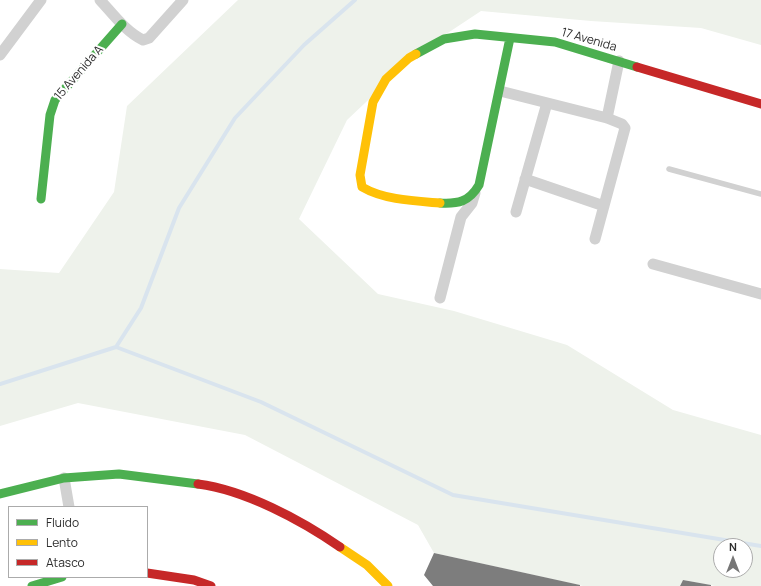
<!DOCTYPE html>
<html>
<head>
<meta charset="utf-8">
<style>
  body { margin:0 }
  #map { position:relative; width:761px; height:586px; overflow:hidden; background:#fff; font-family:Manrope,sans-serif }
  canvas { display:block }
  .legend { position:absolute; left:8px; top:506px; width:140px; height:72px; box-sizing:border-box; background:#fff; border:1px solid #ababab; margin:0; padding:5px 7px; list-style:none; font-size:12px; color:#2c2c2c }
  .legend li { display:flex; align-items:center; gap:8px; height:20px }
  .legend b { width:20px; border:1px solid #ababab }
  .north { position:absolute; left:713px; top:538px; width:40px; height:40px; box-sizing:border-box; background:#fff; border:1px solid #ababab; border-radius:50%; rotate:0deg; font-size:11px; font-weight:700; line-height:16px; text-align:center; color:#2c2c2c }
  .north::after { content:''; display:block; margin:auto; width:14px; height:18px; background:#767676; clip-path:polygon(50% 0,100% 100%,50% 72%,0 100%) }
</style>
</head>
<body>
<div id="map">
<canvas width="761" height="586"></canvas>
<ul class="legend">
<li><b style="height:5px;background:#4caf50"></b>Fluido</li>
<li><b style="height:5px;background:#ffc107"></b>Lento</li>
<li><b style="height:5px;background:#c62828"></b>Atasco</li>
</ul>
<div class="north">N</div>
</div>
<script>
const g = document.querySelector('canvas').getContext('2d');
g.lineJoin = 'round';
function fill(path, color) {
  g.fillStyle = color;
  g.fill(path, 'evenodd');
}
function strokePath(path, color, width, dash) {
  g.strokeStyle = color;
  g.lineWidth = width;
  g.lineCap = dash ? 'butt' : 'round';
  g.setLineDash(dash || []);
  g.stroke(path);
}
function drawText(font, color, halo, rows, align = 'center') {
  g.font = font + ' Manrope,sans-serif';
  g.lineWidth = 4;
  g.setLineDash([]);
  g.textBaseline = 'middle';
  g.strokeStyle = halo;
  g.fillStyle = color;
  for (const [text, x, y, turn = 0] of rows) {
    g.save();
    g.translate(x, y);
    g.rotate((+turn || 0) * Math.PI / 180);
    g.textAlign = isNaN(turn) ? turn : align;
    if (halo) g.strokeText(text, 0, 0);
    g.fillText(text, 0, 0);
    g.restore();
  }
}
const green = new Path2D(`
  M238,0h523v45l-60,-17 -110,-7 -110,-10 -62,41 -72,68 -48,99 79,75 76,17 113,34 106,65 88,25v151h-46l-32,-6 -3,6h-97l-149,-33 -16,-28 -173,-90 -167,-32 -78,23v-157l59,4 55,-81 13,-86zM721,546h24v24h-24z`);
const stream = new Path2D(`
  M116,347l25,-39 38,-100 56,-90 69,-73 51,-45
  M0,384l116,-37 145,55 192,93 308,51`);
const building = new Path2D(`
  M434,553l146,32v1h-147l-9,-11z
  M683,580l28,5v1h-31z`);
const lane = new Path2D(`
  M669,169l92,25`);
const street = new Path2D(`
  M100,0c13,14 26,32 43,40l6,-2 34,-38
  M0,55l41,-55
  M500,91l107,27 15,6 3,4 -30,111
  M607,118l12,-57
  M525,179l79,27
  M516,212l31,-109
  M653,264l108,30
  M440,298l21,-81 11,-14 3,-10
  M64,478l5,29`);
const fast = new Path2D(`
  M416,54l28,-15 31,-5 80,8 82,25
  M41,199l9,-84 5,-15 67,-76
  M440,203c18,1 29,-1 39,-18l31,-147
  M0,494l64,-16 55,-4 79,10
  M32,586l30,-9`);
const slow = new Path2D(`
  M416,54l-7,4 -23,21 -13,23 -13,73 2,12c22,13 53,14 78,16
  M340,547l27,18 21,21`);
const jam = new Path2D(`
  M637,67l124,37
  M198,484c47,6 103,36 142,63
  M147,573l47,7 17,6`);
const streetNames = [
  ["17 Avenida",589,40,16],
  ["15 Avenida A",79,73,-49]
];
fill(green, '#eef2eb');
strokePath(stream, '#d9e4ee', 4);
fill(building, '#7d7d7d');
strokePath(lane, '#d1d1d1', 5.5);
strokePath(street, '#d1d1d1', 11);
strokePath(fast, '#4caf50', 9);
strokePath(slow, '#ffc107', 9);
strokePath(jam, '#c62828', 9);
drawText('12px', '#2c2c2c', '#fff', streetNames);
</script>
</body>
</html>
